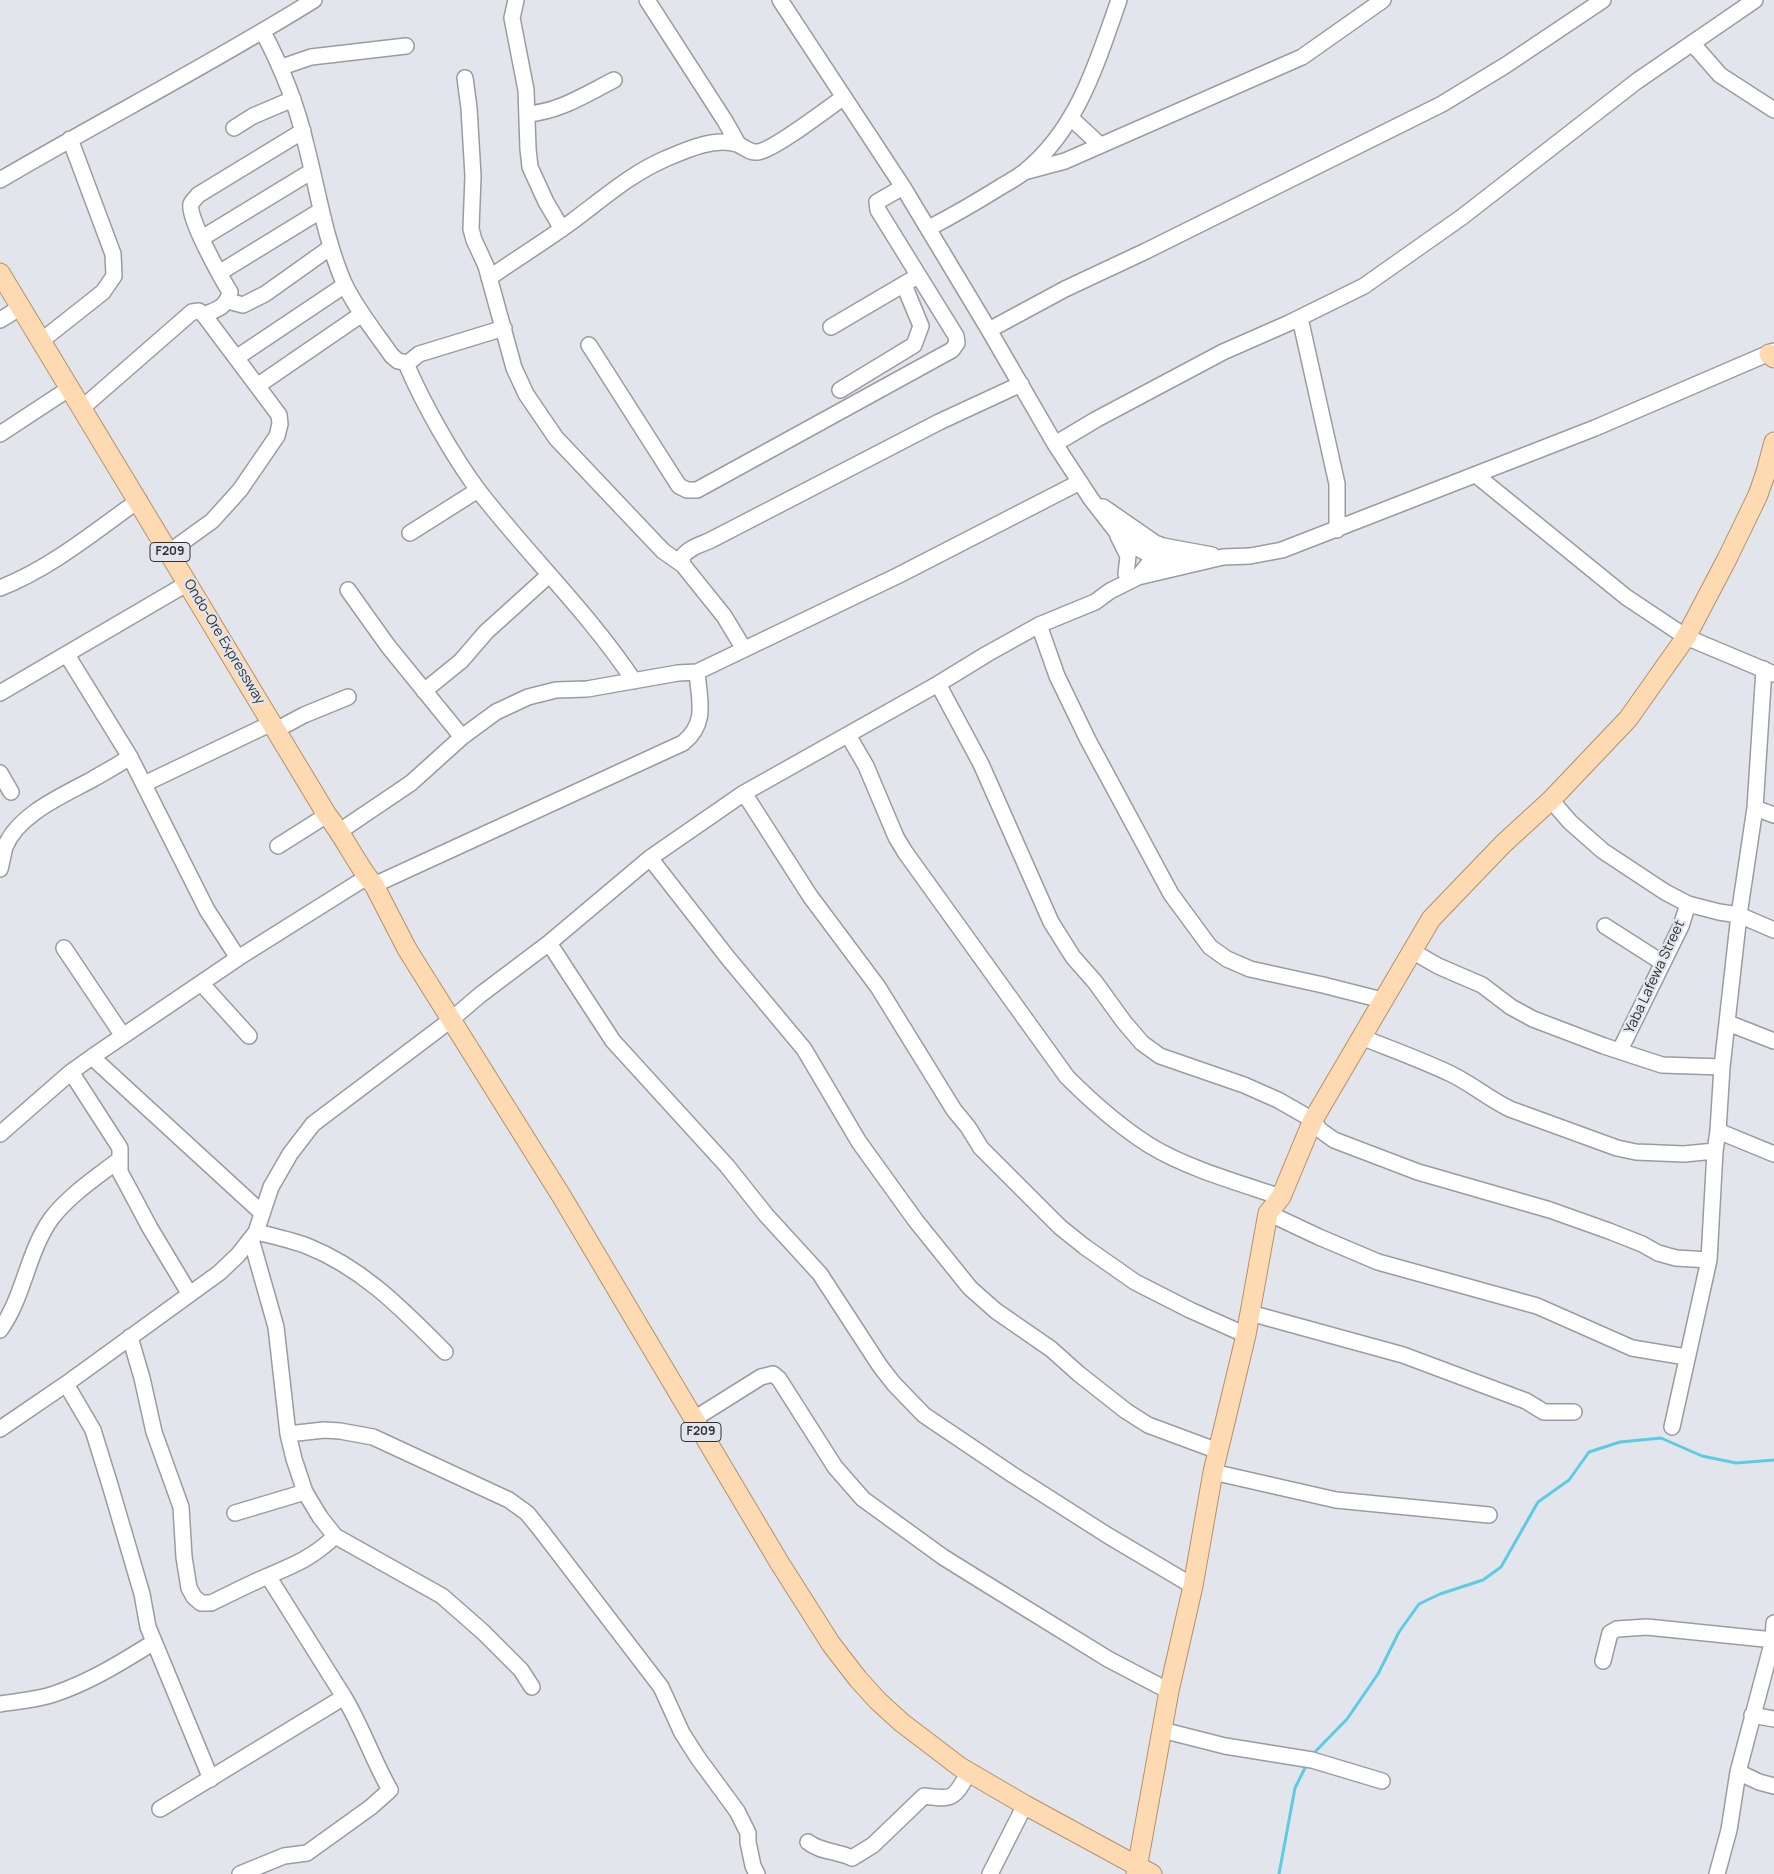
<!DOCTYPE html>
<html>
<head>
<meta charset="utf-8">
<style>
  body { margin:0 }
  canvas { display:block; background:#e2e5eb }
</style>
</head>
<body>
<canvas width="1774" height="1874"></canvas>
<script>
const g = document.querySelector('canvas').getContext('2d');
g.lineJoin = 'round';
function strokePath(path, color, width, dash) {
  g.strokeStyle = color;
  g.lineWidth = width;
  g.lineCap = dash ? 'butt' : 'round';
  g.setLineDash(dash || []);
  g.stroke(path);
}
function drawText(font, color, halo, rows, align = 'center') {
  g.font = font + ' Manrope,sans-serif';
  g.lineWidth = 4.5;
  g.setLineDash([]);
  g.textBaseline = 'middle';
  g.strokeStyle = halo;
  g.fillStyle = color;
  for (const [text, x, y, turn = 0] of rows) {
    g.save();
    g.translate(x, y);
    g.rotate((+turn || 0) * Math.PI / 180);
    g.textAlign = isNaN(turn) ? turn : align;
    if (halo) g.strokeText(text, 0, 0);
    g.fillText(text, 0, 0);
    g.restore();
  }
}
const stream = new Path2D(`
  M1311,1756l36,-37 31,-45 21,-42 20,-28 21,-10 43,-14 18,-13 37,-65 31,-22 20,-28 31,-10 41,-4 41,18 34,7 38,-3
  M1279,1874l16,-86 12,-24`);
const minor = new Path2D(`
  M516,0l-4,18 14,72 2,59 2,18 16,35 16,27
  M647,0l78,121 13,23
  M780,0l123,187 86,143 66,114 36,55 24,31 24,19 16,9 11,3 34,1
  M263,32c19,36 34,73 43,113 12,46 19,94 38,138 12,26 32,50 48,73l6,5 10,2
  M1692,43l28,32 54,35
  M282,67l29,-10 95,-11
  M465,78l4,30 4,68 -2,53 3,11 12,26 28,102 12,26 30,44 107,113 20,14
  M527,114c32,-2 59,-20 87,-34
  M1071,118l29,27
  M234,128l19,-12 40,-17
  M1024,172l41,-11 237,-104 81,-57
  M0,180c104,-61 211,-116 314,-180
  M929,228c25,-13 49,-27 73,-42 7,-4 16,-9 22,-14 54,-43 73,-110 95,-172
  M202,238l110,-67
  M219,273l101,-62
  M489,278c27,-19 55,-36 81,-55 30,-22 60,-49 95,-64 21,-9 49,-22 72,-15 8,3 12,9 21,8 16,-2 70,-44 86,-55
  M228,301l15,4 22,-11 66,-47
  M204,315c13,-6 22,-7 26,-23 -8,-13 -43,-75 -39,-88 1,-3 6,-7 7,-9l105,-64
  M1300,318l37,166v46
  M0,320l21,-13
  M831,327l80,-47
  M504,328l-85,26 -11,9v5c17,39 45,88 70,122 50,65 111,123 156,191
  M989,330l76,-41 81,-38 296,-147 64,-39 97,-65
  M41,341l62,-49 11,-16 -1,-22 -43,-115
  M589,345l90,141 8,4h10l255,-140 5,-7 -1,-7 -78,-126 -1,-8 26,-15
  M236,358l109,-73
  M257,386l105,-72
  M840,390l74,-45 7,-19 -17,-41
  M82,408l110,-96 7,-1 5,4 75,100 1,9 -3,12 -37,54 -28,31 -43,31
  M0,434l70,-46
  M1055,444l42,-25 126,-67 66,-29 75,-37 98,-69 175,-136 118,-81
  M1476,475l150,122 60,40 88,37
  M1103,507l52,36 8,3 49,9
  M410,533l68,-43
  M1118,536l10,20 -2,18
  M1138,577l85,-20 27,-1 32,-6 313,-122 179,-77
  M0,588c51,-20 94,-56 139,-88
  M348,590l40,56 74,91
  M1039,625l18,51 31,64 83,154 39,53 17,12 23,10 73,16 59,15
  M744,649l-20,-33 -41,-51 -1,-8c7,-9 17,-12 27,-16l230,-119 82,-38
  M67,655l63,102 77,153 31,48
  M938,684l43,80 70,158 22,35 22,25 29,40 18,21 18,13 84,29 34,15 35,20 7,10 14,10 84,32 132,38 59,21 33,13 16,9 18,5 33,2
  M424,691l37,-30 25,-29 63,-57
  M0,693l188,-110
  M276,730l28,-15 44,-18
  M848,735l18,31 30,71 9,15 162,225c25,25 52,49 82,68 37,23 90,38 132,52
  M0,773l11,19
  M144,784l128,-61
  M744,793l66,103 68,91 76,123 14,17 13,21 79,79 25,20 50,35 55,28 56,25
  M1551,800l19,22 33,29 62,41 23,12 31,8 20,3 35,15
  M1755,808l19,7
  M340,831l71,-48 51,-46 34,-25 32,-15 28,-7 31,-1 91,-16 19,-1 202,-97 181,-93
  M278,846l49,-31
  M650,858l78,100 76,91 55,93 57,79 54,67 26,23 55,38 28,25 47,37 22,14 70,26
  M0,869c2,-7 3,-15 5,-22 13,-33 59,-52 88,-68 12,-7 25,-14 37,-22
  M374,885l309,-142c25,-20 16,-43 14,-71
  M1605,926l58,37
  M549,943l64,98 114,125 39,49 54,59 60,92 14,18 30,31 89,60 94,60 86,51
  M64,948l59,88
  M1412,951l26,15 44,19 29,22 22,12 71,27 58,19 60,2
  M201,983l48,53
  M1728,1023l46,18
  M1361,1037c30,12 61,23 90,37 21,10 38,25 59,35l107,39 19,4 48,2 31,-3
  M1620,1050l61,-124 7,-22
  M92,1057l170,156
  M71,1072l49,76v24l6,11 24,45 39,65
  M1718,1131l56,23
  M0,1134l71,-62 21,-15 146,-99 129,-81
  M1268,1213l51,24 59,25 159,44 95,42 54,9
  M256,1232c17,4 35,8 51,14 56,22 96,64 138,106
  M251,1239l25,88 12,107 6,25 11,33 15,25 15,19 107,60 41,36 38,38 11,17
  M1250,1313l153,42 123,46 18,11h30
  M0,1330c24,-33 27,-77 51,-111 18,-24 46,-42 69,-60
  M130,1337l12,41 12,54 27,75 3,50 5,31 5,9 7,6h10c19,-9 38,-19 57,-27 26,-11 46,-19 67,-40
  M66,1384l27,46 17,55 32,109 6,33 63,152
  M694,1419l67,-42 12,-3 6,5 56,88 28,32 80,58 45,28 120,74 61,32
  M1672,1427l37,-167 6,-109 3,-20 4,-64 17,-152 16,-107 9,-139
  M0,1429l66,-45 153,-111 19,-18 18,-23 15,-45 19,-33 23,-30 139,-105 28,-24 69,-52 101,-85 94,-65 194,-109 49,-30 52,-29 56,-23 15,-11 28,-14 25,-31
  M288,1434l36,-4 16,1 33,6 136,63 18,13 13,16 121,158 21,46 16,25 39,53 11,22v9l5,24 4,8
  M1213,1472l123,28 153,15
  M235,1513l70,-21
  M1603,1661l7,-28 7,-4 30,-2 127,13
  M0,1704c17,-3 37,-4 54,-10 36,-12 68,-32 100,-52
  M1752,1715l22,4
  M1162,1730l63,16 87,14 70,21
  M1738,1772l21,10 15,4
  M160,1809l184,-112 -76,-121
  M808,1842c12,10 30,9 44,16l21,-13 51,-49c29,4 30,3 45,-24
  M240,1874l44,-18 23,-3 64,-46 19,-17c-17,-30 -28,-63 -46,-93
  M990,1874l35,-69
  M1717,1874l12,-44 9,-58 35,-132 1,-17`);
const major = new Path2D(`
  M0,273l327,542c18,22 29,49 47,70l33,64 155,248 217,365 52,82 27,35 20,22 23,21 59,45 65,38 127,69
  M1769,354l5,4
  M1136,1874l33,-183 24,-105 20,-114 33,-137 22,-122 13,-16 32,-77 118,-201 72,-75 48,-44 77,-81 58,-82 41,-78 31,-64 8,-23 8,-30`);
const shields = [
  [170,552,40],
  [701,1432,40]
];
const shieldNames = [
  ["F209",170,552],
  ["F209",701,1432]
];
const streetNames = [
  ["Ondo-Ore Expressway",224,642,59],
  ["Yaba Lafewa Street",1655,977,-65]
];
strokePath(stream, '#5dcbe3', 3);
strokePath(minor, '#999ca2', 18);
strokePath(major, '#b58f65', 21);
strokePath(minor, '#fff', 15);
strokePath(major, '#fedab3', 19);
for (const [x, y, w] of shields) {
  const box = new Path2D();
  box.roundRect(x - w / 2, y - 9.5, w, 19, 4);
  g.fillStyle = '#e2e5eb';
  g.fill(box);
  strokePath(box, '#303133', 1);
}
drawText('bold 12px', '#303133', null, shieldNames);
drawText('14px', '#303133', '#e2e5eb', streetNames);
</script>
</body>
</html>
